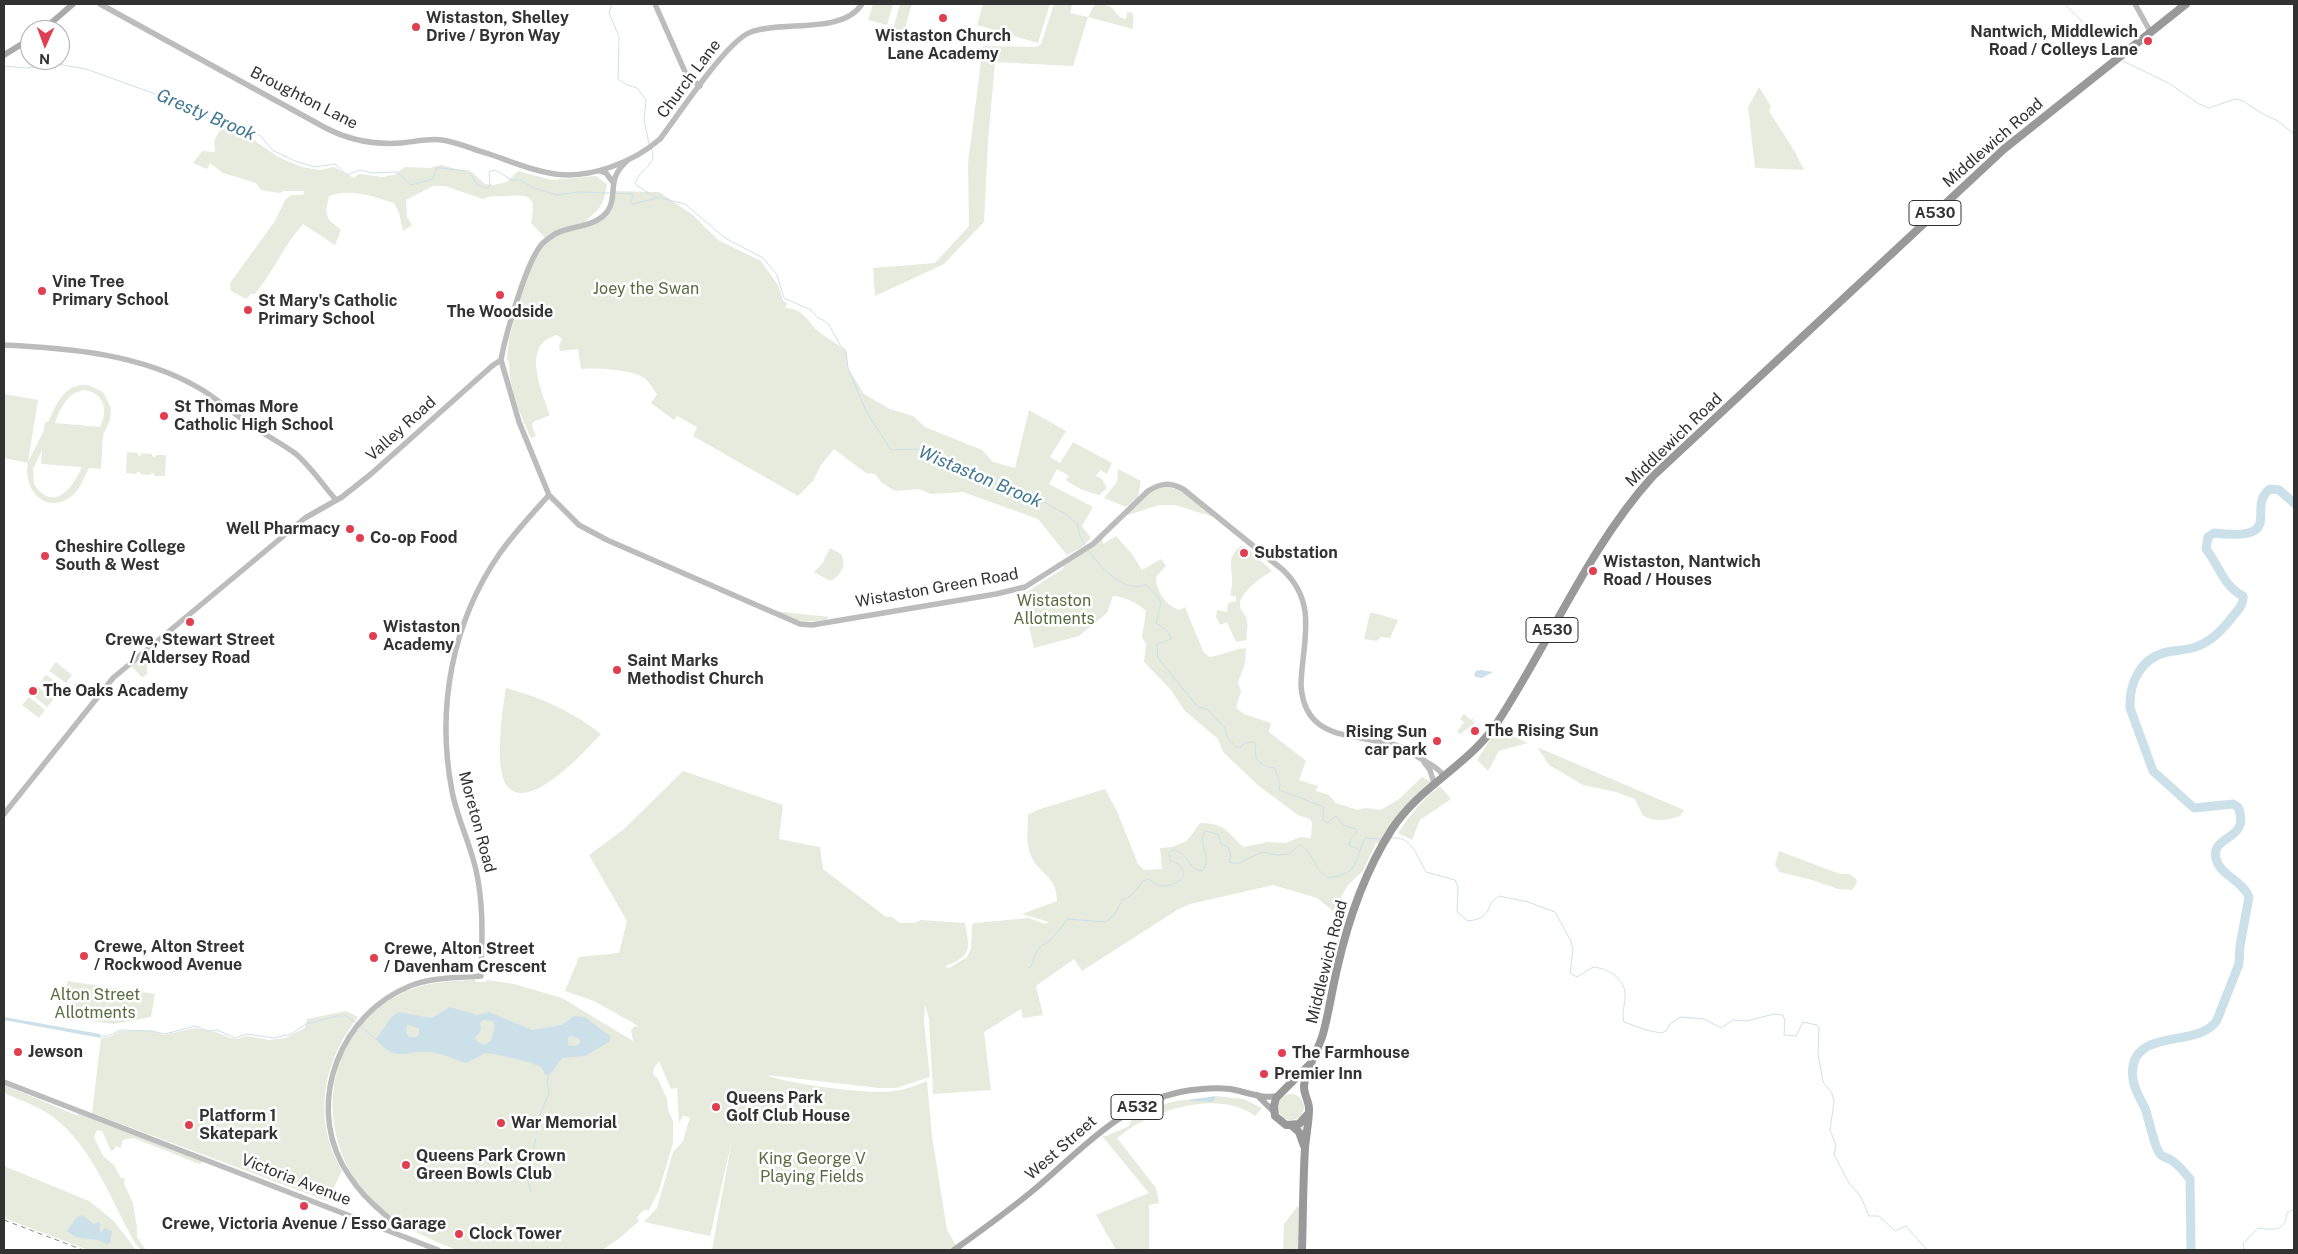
<!DOCTYPE html>
<html>
<head>
<meta charset="utf-8">
<style>
  body { margin:0 }
  #map { position:relative; width:2298px; height:1254px; overflow:hidden; background:#fff; font-family:"Public Sans",sans-serif }
  canvas { display:block }
  .frame { position:absolute; inset:0; border:5px solid #323232; pointer-events:none }
  .north { position:absolute; left:20px; top:20px; width:50px; height:50px; box-sizing:border-box; background:#fff; border:1px solid #adadad; border-radius:50%; rotate:182deg; font-size:14px; font-weight:700; line-height:20px; text-align:center; color:#323232 }
  .north::after { content:''; display:block; margin:auto; width:18px; height:22px; background:#e03e51; clip-path:polygon(50% 0,100% 100%,50% 72%,0 100%) }
</style>
</head>
<body>
<div id="map">
<canvas width="2298" height="1254"></canvas>
<div class="frame"></div>
<div class="north">N</div>
</div>
<script>
const g = document.querySelector('canvas').getContext('2d');
g.lineJoin = 'round';
function fill(path, color) {
  g.fillStyle = color;
  g.fill(path, 'evenodd');
}
function strokePath(path, color, width, dash) {
  g.strokeStyle = color;
  g.lineWidth = width;
  g.lineCap = dash ? 'butt' : 'round';
  g.setLineDash(dash || []);
  g.stroke(path);
}
function drawText(font, color, halo, rows, align = 'center') {
  g.font = font + ' "Public Sans",sans-serif';
  g.lineWidth = 5;
  g.setLineDash([]);
  g.textBaseline = 'middle';
  g.strokeStyle = halo;
  g.fillStyle = color;
  for (const [text, x, y, turn = 0] of rows) {
    g.save();
    g.translate(x, y);
    g.rotate((+turn || 0) * Math.PI / 180);
    g.textAlign = isNaN(turn) ? turn : align;
    if (halo) g.strokeText(text, 0, 0);
    g.fillText(text, 0, 0);
    g.restore();
  }
}
const green = new Path2D(`
  M873,4h20l-6,21 -19,-5z
  M900,4h12l-8,28 -11,-3z
  M983,4h67l-12,39 -61,-18z
  M1054,4l18,1 -2,8 18,4 7,-13c26,0 16,13 31,15l1,-7 6,1v16l-45,-12 -15,49 -78,-4 -7,80 -4,80 -40,42 -69,32 -2,-28 62,-5 34,-37 -1,-63 15,-117 53,1 5,-3z
  M1759,87l12,19 -2,5 26,41 9,18 -49,-2 -7,-61z
  M235,127l43,30 24,10 18,3 14,-3 20,11 5,-4 23,3 12,-2 11,-8 25,1 11,-3 32,8 12,11 8,1 14,-3 11,-11 34,9 44,-4 11,8c-4,27 -9,24 -25,41l25,-13 7,-21 45,1 34,23 25,25 43,21 17,24 5,15 4,4 -2,4c22,1 23,17 38,27 8,5 16,10 23,16l2,17 16,26 26,15 23,7 12,11 57,23 11,12 22,6 14,-58 37,21 -16,26 10,6 13,-21 39,21 -5,11 -7,-4 -4,6 5,2 6,10 -8,7c-13,-3 -22,-7 -33,-15l3,-4 -12,-7 -8,15 44,23 -11,19 9,12 -10,10 -14,7 -29,-36 -75,-27 -32,2 -12,-5 -24,2 -13,-8 -7,-9 -9,-1 -32,-24 -13,16 -8,16 -15,15 -105,-60 4,-9 -20,-11 -3,4 -23,-17 6,-9c-4,-5 -8,-13 -13,-16 -10,-8 -49,-11 -63,-9l-3,-20 -18,2 -1,-5 3,-7 -5,-4c-37,9 -15,57 -7,80l-17,7 -1,4 4,10 -5,2c-11,-23 -22,-50 -22,-76l-2,-3 2,-20 4,-16 -4,-1 21,-56 16,-27 -15,-16c5,-25 1,-29 -24,-27 -10,1 -15,-1 -24,3l-38,-13h-12l-27,14 1,17 5,8 -9,6 -4,-18 -5,-10c-22,-7 -43,-15 -65,-7l-3,15 3,9 12,10 -6,15 -32,-21c-19,21 -30,48 -48,70h-4l-5,5 -15,-8 -1,-8 45,-62 10,-21 6,-5h12l1,-4h-20l-4,2 -19,-3 -5,-7 -33,-10 -13,-10 -3,6 -14,-6 9,-12 13,1 -1,-11 7,-13z
  M88,385l15,7 8,16 -1,12 -7,15 -2,34 -12,-1c-5,9 -8,20 -16,27 -26,22 -51,-5 -45,-32l-24,-5v-64l34,6 -10,62 16,-32 1,-8h3c9,-18 16,-39 40,-37zM85,390c20,4 23,20 15,37l-45,-4c6,-15 12,-31 30,-33zM42,450l-1,14 41,3c-9,20 -28,47 -48,17l-1,-15z
  M127,452l11,1v2l3,1v-3l11,1v2l3,1 1,-2h10l-1,21h-11v-3h-3l-1,2 -10,-1v-2h-3l-1,2 -10,-1z
  M1118,469l23,12 -3,16 -12,10 -22,-9 13,-16z
  M1164,486l19,5 34,27 -42,-13h-16l-34,11 23,-23z
  M1102,536l1,8 13,-8 16,18 10,16 19,-11 5,7 -10,11c0,14 10,29 24,33l5,-3 18,44 6,6c13,-1 23,-8 37,-9l-1,15 -7,20 3,8 -5,17 8,6 27,9 -2,9 37,29 -7,19 19,6 -2,5 13,4 7,8 22,7 8,-2 15,2 18,-11 23,-22 12,6 -51,62 -7,-2 -13,28 -15,14 -15,26 -16,-13 -44,-13 -83,19 -13,6 -95,61 -8,-12 -38,27 7,29 -20,3 -2,-9 -37,23 7,58 -58,4 -4,-75 -4,-14 -1,17 6,55 -34,11h-17l-113,-13c23,9 104,20 128,16 11,-1 23,-6 33,-10l5,55 15,94 9,15 -7,5h-237l20,-110 -22,96 -66,-14 13,-14 16,-56 10,-11 7,-24 -7,-1 -4,7 -2,-35 -6,1 -12,-28 -5,7 -1,6 5,5 9,20 1,11 5,11v22l-14,47 -10,20h-5l-7,7 2,4 -18,16 -19,13h-145c-37,-14 -75,-32 -99,-66 -47,-68 -28,-164 54,-195 19,-8 43,-7 63,-10l1,3h10l1,-2 27,4 48,14 71,43 -2,-11 4,-4 4,2 -4,-4 -41,-23 -29,-10 14,-34 40,-4 8,-32 -38,-66 35,-26 59,-58 100,34 -4,34 41,8 3,22 63,48h6l8,6h14l7,-3 44,3c5,27 7,33 -20,43l4,2 18,-11 4,-9 1,-23 2,-2 55,-5 16,6 4,-2 -27,-8 35,-13c-1,-26 -14,-23 -25,-43 -7,-13 -4,-29 -4,-43l9,-5 68,-21 12,22 21,53 6,6 18,-1 -2,-21 12,-1 15,-6 13,-18c24,0 27,8 43,24l25,-5 18,1 14,-6 11,1 1,-15 -2,-4 -12,-4 -39,-29 -36,-34 -5,-13 -33,-28 -14,-21 -27,-28 2,-18 -4,-7 4,-26c-8,-8 -21,-14 -33,-15l-6,17 -28,23 -45,12 -12,-53 42,-27 -2,-4z
  M1241,546l5,1 26,24c-10,5 -32,22 -32,33 -1,7 7,11 7,17 1,7 -1,12 0,19l-11,2 -9,-20 -7,3 -4,-8 1,-7 10,2 1,-9 8,-2v-4l-6,-2c1,-4 2,-8 2,-12 1,-16 -7,-25 9,-37z
  M830,548l11,6c6,12 0,22 -11,27l-16,-9 8,-8z
  M774,611l55,6 -3,3c-23,3 -31,1 -52,-9z
  M1370,613h4l24,7 -8,18 -9,-1 -4,4 -13,-2z
  M147,652v22l-5,3 -12,-12z
  M56,662l16,13 -6,8 -17,-12z
  M46,675l17,12 -7,9 -16,-13z
  M37,686l17,13 -7,8 -16,-13z
  M506,688c35,9 67,24 95,46 -15,16 -72,80 -94,52 -13,-16 -5,-77 -1,-98z
  M29,697l16,13 -6,8 -17,-13z
  M1464,714l7,6 5,-4 -4,5 3,2 -15,11 -3,-2 7,-10 -4,-3z
  M1497,729l31,14 -29,8 -11,20 -11,-11z
  M1537,747l147,63 -4,6c-15,5 -23,6 -37,0l-8,-17 -19,-7 -33,-7 -34,-20z
  M1440,786l11,13 -31,21 -8,20 -14,-7c12,-18 24,-33 42,-47z
  M1779,851l61,23h10l6,5 1,4 -5,7 -14,-1 -26,-9 -32,-8 -5,-7z
  M67,981l88,13 -4,23 -37,7 -44,-6z
  M346,1011l12,6c-36,45 -46,103 -16,154l-15,30 -235,-88 9,-75 9,-1 9,-6h33l12,4 31,-7 21,4 14,6 7,1 10,-3 22,4 16,-2 20,-10 2,-9z
  M4,1085l72,30 4,-1 124,47 -5,3 -65,-26 -11,2 -2,8 -5,-2 -2,4 -3,1 -9,-20 -5,-1 -3,7 9,19 11,9 7,13h4l-1,6 9,19 4,25v9l8,12 5,1h-9l-6,-7c-24,-42 -42,-96 -82,-126 -15,-11 -33,-17 -49,-24z
  M1278 1107a13 13 0 1 1 26 0a13 13 0 1 1-26 0Z
  M1216,1096l27,3 19,9 -7,8c-31,-23 -80,-11 -112,5 -9,4 -18,11 -26,17l39,50 3,15 -10,2v45h-33l-20,-35 53,-22 -47,-57h5c8,-5 15,-6 22,-10l3,-8c12,-6 41,-19 54,-18 8,0 18,2 27,1z
  M4,1166l85,35 25,20 22,29h-48l-84,-32z
  M1297,1207h2l-1,43h-15l1,-26z`);
const water = new Path2D(`
  M1481,670l12,2 -11,6 -6,-1 -2,-2 2,-4z
  M450,1007l27,8 12,-3 43,18 30,-5 12,-9 11,1 26,20 -2,5 -24,14 -23,2 -11,15 -5,2 -5,-8 -12,-5 -30,-7 -13,-2 -20,10c-10,-3 -20,-8 -30,-10 -27,-6 -39,13 -60,-14l15,-21 7,-6 34,6zM483,1020l10,1 2,5 -4,15 -7,4 -10,-6 7,-9 -1,-8zM410,1025l9,4v5l-3,3h-7l-3,-5 1,-7zM572,1036l8,3v4l-5,3 -7,-1v-8z
  M4,1017l96,17 1,4 -97,-18z
  M1216,1096l-3,6c-5,0 -23,-1 -26,-2z
  M82,1215l12,9 4,-2 3,2 -2,5 2,4 4,-5 7,3 -2,12 -4,1c-12,-9 -25,0 -39,-13l9,-13z`);
const stream = new Path2D(`
  M612,4l-3,9 10,24 -1,42 9,6 10,3 9,12 -2,20 5,24
  M2065,4l50,51
  M2123,61l47,23 29,20 10,4 26,-9 8,2 20,13 15,7 16,13
  M4,66l22,2 31,-4 29,5 86,31 41,21 22,2 26,13 11,14 23,11 20,6 20,-3 12,11 13,-5 13,3 24,-1 14,13 22,-6 3,-11c4,-1 25,3 33,3l8,14 11,3 2,-3 -1,-13 6,-2 17,10h8l14,8 23,7 21,-3 32,1
  M651,148c9,17 -13,21 -16,36l18,12 32,8 40,34 38,20 14,17 7,23 27,12 7,8 5,2 6,5 11,20 6,6 2,17 18,43 25,39 28,-1 6,5 16,3 8,10 15,2 12,8 61,21 30,17 11,10 2,11 6,11
  M614,193l17,1 3,2 -4,6 2,2 26,-6
  M1088,550c13,17 34,43 58,35l11,10 4,8 -5,20 11,7 4,9 -14,5 1,14 40,49 9,2 18,19c2,9 4,15 14,20l6,-5 9,-1 2,3c-4,14 5,21 19,23l5,16 -1,6 45,17 -1,13 4,3 9,-7 9,10 11,3 1,3 -6,6 -2,7 11,5
  M1390,838c22,-3 26,17 36,34l29,8 3,7 -1,25 11,9c26,-3 15,-15 31,-25l29,6 27,10 16,29 2,9 -3,23 7,4 16,-10c14,1 31,11 32,26 1,11 -4,18 -1,29l22,8 15,3 5,-2 4,-7 10,-7 24,2 17,9 12,-8 13,1 28,-7 9,1 2,6 -1,14 12,1 7,-14 14,3 2,3 -1,26 4,22 1,6 9,11 2,9 -4,28 6,15 -2,10 15,28 12,14 8,19h10l16,15 11,-5 21,24
  M1028,968l3,-1c3,-7 3,-13 8,-19 3,-4 7,-4 10,-7 7,-8 13,-13 18,-22l39,3 8,-7 8,-14 11,-7 10,-13 6,-2 10,7c10,0 20,-2 25,-11 -2,-11 -5,-11 -14,-15l-1,-7 2,-3c11,0 17,11 24,19l7,2c11,-13 -5,-26 3,-40l13,3 3,10 7,3 3,9 -2,6 8,2 25,-12 15,3 12,-1 11,-9c14,7 15,27 28,33 33,-4 26,-19 37,-40l16,1
  M361,1027l15,12
  M101,1036h7l12,-6 32,1 13,3 30,-8 13,5 9,-1 18,8 12,-4 27,4 17,-4 15,-10 31,-8h9l12,8
  M536,1133l4,-8 -1,-8 10,-24 -2,-12 2,-8
  M531,1192l-4,-16 9,-38
  M2244,1250l-1,-6 15,-16c16,2 27,4 29,-15l7,-4`);
const river = new Path2D(`
  M2191,1250l-1,-71c-6,-7 -11,-14 -19,-19 -3,-2 -8,-3 -10,-5 -6,-5 -12,-35 -15,-44 -4,-10 -12,-21 -13,-32 -7,-54 66,-29 84,-59l22,-56 1,-18 9,-49c-6,-16 -29,-22 -33,-38 -6,-25 36,-18 22,-52l-5,-3 -39,4 -41,-37 -23,-63c-1,-26 11,-50 37,-56 10,-2 22,-2 31,-6 15,-6 25,-17 35,-30 5,-6 11,-12 10,-20 -20,-10 -24,-31 -37,-47l2,-12 6,-4c74,9 31,-26 56,-44l9,1 15,13`);
const secondary = new Path2D(`
  M100,4l224,123c24,13 49,18 77,16 13,-1 28,-5 41,-3 15,2 30,9 44,13 22,7 45,18 69,21 35,5 79,-12 105,-35 18,-23 67,-99 91,-107 32,-12 91,3 111,-28
  M655,4l31,70 14,12
  M2135,4l15,27
  M600,171l6,2 6,8
  M4,345c65,3 137,9 195,43 16,9 30,22 46,33 16,12 35,21 51,33 15,13 27,31 40,46
  M501,360l18,62 30,73 30,30 28,15 193,84 12,1 184,-31 29,-7 68,-43 55,-53c13,-8 21,-9 35,-2l100,81c36,34 19,72 18,115 3,53 47,49 86,58 19,3 23,10 38,18 8,5 13,7 18,14
  M1424,762l6,8 4,13
  M4,814l109,-136 192,-160 37,-21 29,-23 121,-108 9,-6c4,-23 26,-102 42,-117 3,-3 8,-6 12,-9 16,-9 39,-6 52,-22 12,-17 -2,-32 20,-51
  M4,1082l434,168
  M392,1232l2,-8c-6,-8 -15,-14 -22,-21 -12,-11 -22,-25 -30,-39 -35,-66 0,-151 68,-178 22,-9 48,-8 71,-10 1,-36 3,-71 -5,-106 -6,-27 -19,-52 -24,-79 -16,-83 0,-169 48,-238 15,-21 32,-39 49,-58`);
const primary = new Path2D(`
  M43,30l30,-26
  M4,55l26,-16
  M1257,1095l17,17
  M954,1250c28,-20 56,-40 82,-62 45,-38 85,-84 144,-96 17,-3 33,-5 50,-3 17,3 31,10 48,7`);
const highway = new Path2D(`
  M1308,1114l-9,10 -13,1 -11,-9 -1,-10 2,-8 34,-34
  M1291,1125l8,7 5,14
  M1302,1250c1,-34 1,-68 3,-102 1,-13 4,-26 4,-39 0,-8 -5,-14 -5,-22 0,-14 15,-38 19,-53 6,-22 9,-44 14,-65 11,-49 28,-98 55,-140 28,-43 77,-64 105,-106 53,-81 91,-175 156,-247l351,-327 182,-145`);
const rail = new Path2D(`
  M4,1220l79,30`);
const markers = [
  [943,18,5,"#e03e51"],
  [416,27,5,"#e03e51"],
  [2148,41,5,"#e03e51"],
  [42,291,5,"#e03e51"],
  [500,295,5,"#e03e51"],
  [248,310,5,"#e03e51"],
  [164,416,5,"#e03e51"],
  [350,529,5,"#e03e51"],
  [360,538,5,"#e03e51"],
  [1244,553,5,"#e03e51"],
  [45,556,5,"#e03e51"],
  [1593,571,5,"#e03e51"],
  [190,622,5,"#e03e51"],
  [373,636,5,"#e03e51"],
  [617,670,5,"#e03e51"],
  [33,691,5,"#e03e51"],
  [1475,731,5,"#e03e51"],
  [1437,741,5,"#e03e51"],
  [84,956,5,"#e03e51"],
  [374,958,5,"#e03e51"],
  [18,1052,5,"#e03e51"],
  [1282,1053,5,"#e03e51"],
  [1264,1074,5,"#e03e51"],
  [716,1107,5,"#e03e51"],
  [501,1123,5,"#e03e51"],
  [189,1125,5,"#e03e51"],
  [406,1165,5,"#e03e51"],
  [304,1206,5,"#e03e51"],
  [459,1234,5,"#e03e51"]
];
const shields = [
  [1935,213,52],
  [1552,630,52],
  [1137,1107,52]
];
const shieldNames = [
  ["A530",1935,213],
  ["A530",1552,630],
  ["A532",1137,1107]
];
const poiNames = [
  ["Wistaston, Shelley",426,18],
  ["Drive / Byron Way",426,36],
  ["Nantwich, Middlewich",2138,32,"right"],
  ["Road / Colleys Lane",2138,50,"right"],
  ["Wistaston Church",943,36,"center"],
  ["Lane Academy",943,54,"center"],
  ["Vine Tree",52,282],
  ["Primary School",52,300],
  ["St Mary's Catholic",258,301],
  ["Primary School",258,319],
  ["The Woodside",500,312,"center"],
  ["St Thomas More",174,407],
  ["Catholic High School",174,425],
  ["Well Pharmacy",340,529,"right"],
  ["Co-op Food",370,538],
  ["Cheshire College",55,547],
  ["South & West",55,565],
  ["Substation",1254,553],
  ["Wistaston, Nantwich",1603,562],
  ["Road / Houses",1603,580],
  ["Wistaston",383,627],
  ["Academy",383,645],
  ["Crewe, Stewart Street",190,640,"center"],
  ["/ Aldersey Road",190,658,"center"],
  ["Saint Marks",627,661],
  ["Methodist Church",627,679],
  ["The Oaks Academy",43,691],
  ["The Rising Sun",1485,731],
  ["Rising Sun",1427,732,"right"],
  ["car park",1427,750,"right"],
  ["Crewe, Alton Street",94,947],
  ["/ Rockwood Avenue",94,965],
  ["Crewe, Alton Street",384,949],
  ["/ Davenham Crescent",384,967],
  ["Jewson",28,1052],
  ["The Farmhouse",1292,1053],
  ["Premier Inn",1274,1074],
  ["Queens Park",726,1098],
  ["Golf Club House",726,1116],
  ["Platform 1",199,1116],
  ["Skatepark",199,1134],
  ["War Memorial",511,1123],
  ["Queens Park Crown",416,1156],
  ["Green Bowls Club",416,1174],
  ["Crewe, Victoria Avenue / Esso Garage",304,1224,"center"],
  ["Clock Tower",469,1234]
];
const streetNames = [
  ["Church Lane",689,79,-53],
  ["Broughton Lane",304,98,27],
  ["Middlewich Road",1993,143,-41],
  ["Valley Road",401,429,-42],
  ["Middlewich Road",1674,440,-44],
  ["Wistaston Green Road",937,588,-10],
  ["Moreton Road",477,822,75],
  ["Middlewich Road",1327,962,-76],
  ["West Street",1061,1148,-41],
  ["Victoria Avenue",296,1180,21]
];
const parkNames = [
  ["Joey the Swan",646,289],
  ["Wistaston",1054,601],
  ["Allotments",1054,619],
  ["Alton Street",95,995],
  ["Allotments",95,1013],
  ["King George V",812,1159],
  ["Playing Fields",812,1177]
];
const waterNames = [
  ["Gresty Brook",206,115,23],
  ["Wistaston Brook",980,477,23]
];
fill(green, '#e6ebde');
fill(water, '#cce0ea');
strokePath(stream, '#cce0ea', 1);
strokePath(river, '#cce0ea', 9);
strokePath(secondary, '#bcbcbc', 5.5);
strokePath(primary, '#aaa', 6);
strokePath(highway, '#999', 8);
strokePath(rail, '#878787', 1, [5, 4]);
for (const [x, y, r, color] of markers) {
  const dot = new Path2D();
  dot.arc(x, y, r, 0, 2 * Math.PI);
  g.fillStyle = color;
  g.fill(dot);
  strokePath(dot, '#fff', 2);
}
for (const [x, y, w] of shields) {
  const box = new Path2D();
  box.roundRect(x - w / 2, y - 12.5, w, 25, 4);
  g.fillStyle = '#fff';
  g.fill(box);
  strokePath(box, '#323232', 1);
}
drawText('bold 15px', '#323232', null, shieldNames);
drawText('bold 16px', '#323232', '#fff', poiNames, 'left');
drawText('16px', '#323232', '#fff', streetNames);
drawText('16px', '#576d40', '#fff', parkNames);
drawText('italic 18px', '#427793', '#fff', waterNames);
</script>
</body>
</html>
